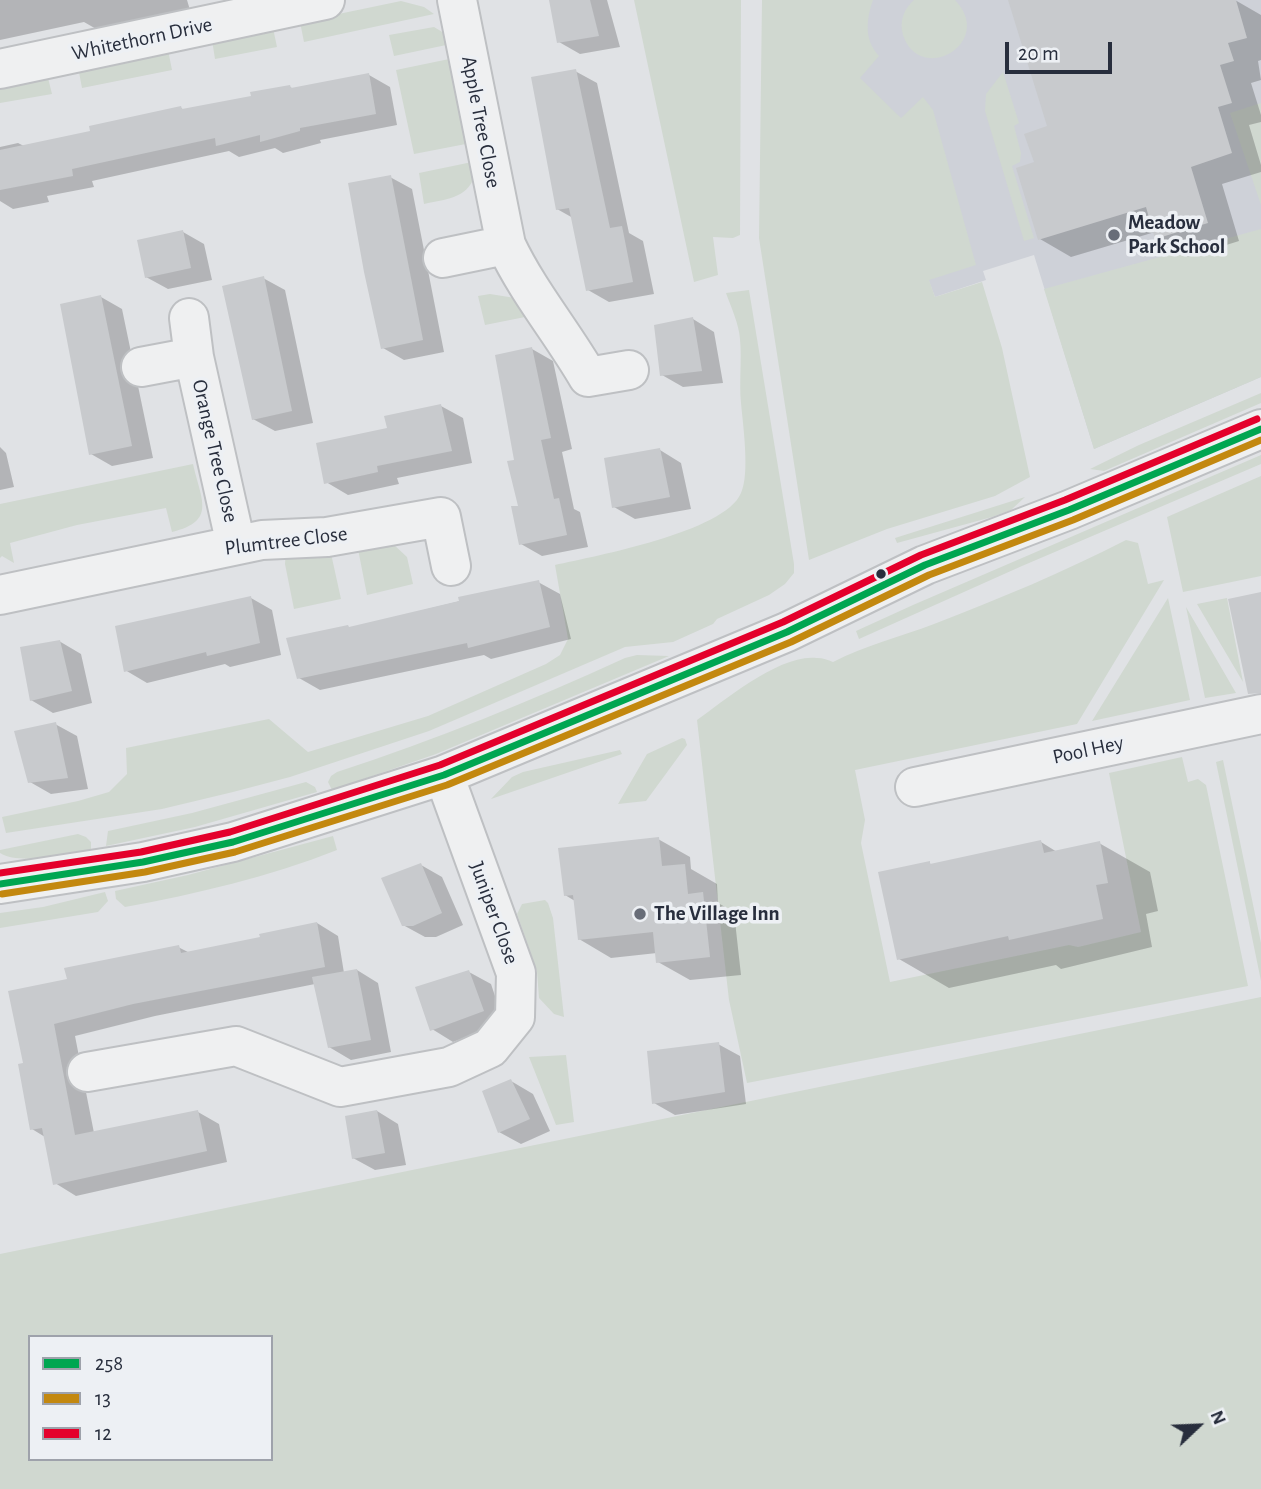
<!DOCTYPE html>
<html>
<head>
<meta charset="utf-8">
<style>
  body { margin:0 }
  #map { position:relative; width:1261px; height:1489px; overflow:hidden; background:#e0e2e5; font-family:"Alegreya Sans",sans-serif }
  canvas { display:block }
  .legend { position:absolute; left:28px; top:1335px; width:245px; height:126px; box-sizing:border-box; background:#edf0f4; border:2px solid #9ea2ab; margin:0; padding:9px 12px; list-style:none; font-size:21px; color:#282e3d }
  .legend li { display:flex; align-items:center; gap:14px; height:35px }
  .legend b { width:35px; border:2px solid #9ea2ab }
  .north { position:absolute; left:1163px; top:1391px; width:70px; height:70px; -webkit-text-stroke:5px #edf0f4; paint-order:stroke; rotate:67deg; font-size:19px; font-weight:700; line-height:28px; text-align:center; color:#282e3d }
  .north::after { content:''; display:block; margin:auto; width:24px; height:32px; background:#282e3d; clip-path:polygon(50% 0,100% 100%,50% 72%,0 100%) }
  .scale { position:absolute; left:1005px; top:42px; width:107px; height:32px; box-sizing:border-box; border:4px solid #282e3d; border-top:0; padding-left:9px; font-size:21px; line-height:24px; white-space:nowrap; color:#282e3d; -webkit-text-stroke:5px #edf0f4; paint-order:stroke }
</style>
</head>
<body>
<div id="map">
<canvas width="1261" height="1489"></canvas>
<ul class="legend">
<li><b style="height:9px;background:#00a651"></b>258</li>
<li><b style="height:9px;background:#c3880f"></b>13</li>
<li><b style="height:9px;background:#e4002b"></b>12</li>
</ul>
<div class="north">N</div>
<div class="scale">20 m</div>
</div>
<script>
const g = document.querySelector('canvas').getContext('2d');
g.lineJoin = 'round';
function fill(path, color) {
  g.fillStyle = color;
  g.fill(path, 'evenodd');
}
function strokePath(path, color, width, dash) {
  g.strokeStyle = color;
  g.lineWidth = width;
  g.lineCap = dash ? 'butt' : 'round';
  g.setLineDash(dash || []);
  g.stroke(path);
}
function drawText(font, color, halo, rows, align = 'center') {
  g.font = font + ' "Alegreya Sans",sans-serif';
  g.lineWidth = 7;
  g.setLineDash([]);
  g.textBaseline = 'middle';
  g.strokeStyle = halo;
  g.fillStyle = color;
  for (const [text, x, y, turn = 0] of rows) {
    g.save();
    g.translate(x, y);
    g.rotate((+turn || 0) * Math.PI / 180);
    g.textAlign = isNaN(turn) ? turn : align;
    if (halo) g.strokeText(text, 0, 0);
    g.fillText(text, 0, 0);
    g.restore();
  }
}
const built = new Path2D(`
  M762,0h499v377l-167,72 -60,-194 -51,16 3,9 -51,17 -7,-18z`);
const green = new Path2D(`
  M634,0h107l-1,235 -7,3 -20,-1 5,38 -24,7z
  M762,0h111c-7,20 -9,40 6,56l-19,22 41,40 22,-21 10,13 43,155 -47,15 6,17 47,-15 20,66 28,129 -35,19 -108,33 -78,31 -50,-322z
  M914,0h41c41,43 -35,86 -52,35 -4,-14 1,-26 11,-35z
  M401,1l23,6 10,7 -130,28 -4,-20z
  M434,27l15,9 2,8 -57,12 -5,-21z
  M273,28l4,19 -62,12 -3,-19z
  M168,50l4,20 -90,18 -4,-21z
  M454,58l17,85 -57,11 -18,-84z
  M1003,72l16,51 -5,3 7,27 -1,9 -8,4 22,72 -10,3 -39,-130 1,-17z
  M47,74l5,20 -52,9v-19z
  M1261,103v102l-31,-92z
  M472,162l3,14c-9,23 -29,23 -51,28l-5,-31z
  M1261,229v148l-167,72 -50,-160z
  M749,290l45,274v9l-9,11 -16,11 -52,24 -4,5 -40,18 -48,5 -196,84 -139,46 -57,15 -71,17 -156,24 -4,-16 76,-16 31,-9 18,-18 -1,-26 143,-29 39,33 120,-36 118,-52 14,-9 8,-16 -13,-74c40,-9 170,-33 186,-72 9,-19 2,-68 0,-90 -2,-21 1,-43 -1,-64 -1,-15 -9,-32 -14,-46z
  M490,294l25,4 14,16 -4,3 -40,8 -7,-29z
  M1261,393v10l-157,68 -14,-2 49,-24z
  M1261,455v9l-239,102 -163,73 -3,-8 57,-26z
  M193,464c8,36 24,57 -21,68l-6,-24 -89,17 -67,18 4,20 -12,-7 -2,2v-54z
  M1261,476v100l-78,16 -16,-75z
  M1025,497l-14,13 -19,7 -95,26 -2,-5z
  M1126,540l12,3 10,41 16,-4 -87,144 -222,46 10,50 -4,23 29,139 179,-37 9,2 63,-15 -32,-159 73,-16 6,25 10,-3 8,6 42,201 -501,97 -18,-83 -32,-280c28,-20 84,-67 120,-62 6,0 11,2 16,4 33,-17 67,-25 101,-38 65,-25 130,-52 192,-84z
  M392,543l15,14 6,27 -46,11 -10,-51z
  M330,549l11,50 -47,10 -9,-45 1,-13z
  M1168,598l22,102 -98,21z
  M1227,598l16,84 -46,-78z
  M1186,607l50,86 -31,5z
  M637,655l32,1 -233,98 -104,36 -4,-8 3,-6 6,-4c98,-32 194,-71 288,-114z
  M682,738l3,1 2,6 -41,56 -28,3 29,-50z
  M620,750l2,4 -131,45 21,-22 11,-5z
  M1223,760l38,183v38l-45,-219z
  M306,782l9,5 2,5 -122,35 -89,19 2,-15 84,-18z
  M78,834l8,3 5,5v8c-25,3 -69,16 -91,3v-3z
  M333,836l4,14c-68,27 -141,44 -212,57l-9,-8 -1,-8 73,-16z
  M105,892l3,9 -10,11 -98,16v-15l43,-6z
  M545,900l3,3 5,15 11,99 -10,-3 -15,-16 -2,-27 -20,-57 5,-10z
  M1261,997v492h-1261v-235zM30,1337h241v122h-241z
  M566,1055l8,67 -18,3 -27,-68z`);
const shadow = new Path2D(`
  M0,0h187l3,10 -92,20 -14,-8 -84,18z
  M551,0h56l13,47 -40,7 -21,-12z
  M1010,0h225l26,15v45l-3,1 3,19 -10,3 10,32v7l-12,3 12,40v7l-39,12 17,57 -51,16 -31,-19 -2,-6 -84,25 -31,-18 -4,-76 13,-36z
  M575,71l22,12 32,150 14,8 11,53 -45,8 -21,-12 -15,-72 -16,-9z
  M369,75l21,12 7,38 -77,15 1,3 -38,10 -8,-5 -36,9 -10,-6 -137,30 2,6 -47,9 2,6 -36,7 -13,-8v-54l18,-4 6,3 68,-14 89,-24 5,3 67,-13 37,-11 4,2z
  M390,177l22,12 32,163 -40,8 -21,-12z
  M183,232l21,12 8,36 -44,9 -22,-12z
  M263,278l22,12 28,133 -38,8 -22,-12z
  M101,297l21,12 31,149 -41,8 -21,-12z
  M693,319l21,13 9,51 -40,4 -21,-12z
  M532,349l21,12 19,88 -10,3 12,57 6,3 8,35 -46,9 -21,-12 -5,-83z
  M441,406l22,12 9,45 -75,15 2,6 -51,11 -22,-13 63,-52z
  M0,447l6,6 8,34 -14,3z
  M660,450l21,13 10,46 -56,10 -21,-12z
  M538,582l22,12 11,45 -80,20 -7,-4 -164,35 -21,-12 51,-50z
  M251,598l21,12 9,45 -51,12 -5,-3 -78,19 -22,-13z
  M59,641l22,13 11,49 -39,10 -22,-13z
  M55,724l22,12 11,53 -37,5 -21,-12z
  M658,839l32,18 1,12 26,15 1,19 16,9 7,63 -51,5 -32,-18 -1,-9 -46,5 -32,-19 -4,-38 -10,-6z
  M1041,842l16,10 42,-9 51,29 8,39 -12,3 6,33 -91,22 -5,-4 -107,23 -50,-29 30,-96 4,2z
  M421,865l21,12 21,48 -27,12h-11l-22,-12z
  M317,923l21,13 6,37 13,-3 21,13 13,69 -40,8 -22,-13 -14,-63 -160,32 -80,20 19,97 104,-21 21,12 8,38 -151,34 -21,-13 -10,-46 -13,-8 -7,-65 44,-84 109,-33 12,6 72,-15z
  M469,972l22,12 13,39 -51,19 -21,-13z
  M718,1044l22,12 6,48 -71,11 -21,-12z
  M511,1081l22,13 17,37 -29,13 -22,-12z
  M377,1111l21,13 8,41 -31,5 -22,-12z`);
const building = new Path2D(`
  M549,0h41l9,36 -42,7z
  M1008,0h228l11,38 -19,5 6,18 -14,4 12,38 -14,4 14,46 -41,14 17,56 -53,16 -9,-32 -108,33 -22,-72 18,-6 -10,-28 23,-8z
  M576,69l34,159 12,-2 11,56 -47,9 -17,-83 -13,2 -25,-133z
  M369,73l7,41 -76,14v3l-40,11v-7l-44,11 -1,-8 -143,31 1,7 -73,14v-40l90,-19 -1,-5 92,-20 1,3 69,-13 -1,-4 40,-7 1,3z
  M391,175l32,165 -42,9 -17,-77 -16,-89z
  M183,230l8,38 -46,10 -8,-38z
  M264,276l28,135 -40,9 -30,-134z
  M101,295l31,151 -43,9 -29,-151z
  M693,317l9,54 -42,5 -6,-51z
  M532,347l19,91 -10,2 13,59 5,-1 8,37 -48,10 -8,-39h7l-11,-45 7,-1 -19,-105z
  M441,404l11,47 -75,15 1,6 -54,12 -8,-41 71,-15 -3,-12z
  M660,448l10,49 -58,11 -8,-50z
  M539,580l11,47 -82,21 -1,-5 -170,36 -11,-41 62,-13 1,2 110,-26 -1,-4z
  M1261,592v101l-13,1 -20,-95z
  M251,596l9,47 -53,13 -1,-4 -82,20 -9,-46z
  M60,640l12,51 -42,10 -10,-54z
  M56,722l12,56 -40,5 -14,-52z
  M659,837l3,29 23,-2 3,30 15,-2 7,65 -54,6 -3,-31 -75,8 -5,-45 -9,1 -6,-48z
  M1041,840l3,13 56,-12 8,42 -12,2 7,34 -94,21 -1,-4 -111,24 -19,-88 52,-11v3z
  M421,863l21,50 -29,13h-11l-21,-48z
  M317,922l8,45 -192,37 -79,20 21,111 123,-25 9,41 -154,34 -11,-57 -12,2 -12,-66 5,-1 -15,-72 59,-12 -3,-11 115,-23 2,8 79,-16 -1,-3z
  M357,969l14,71 -43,8 -16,-71z
  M469,970l15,41 -54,20 -15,-44z
  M719,1042l6,50 -73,12 -5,-53z
  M511,1079l19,40 -32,14 -16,-42z
  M377,1110l8,43 -33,6 -7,-43z`);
const minor = new Path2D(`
  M457,0l49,245c22,47 56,87 82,132l41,-7
  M0,69l325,-69
  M443,258l63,-13
  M194,357l42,188
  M141,367l53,-10 -5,-39
  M0,595l262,-55 65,-3 114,-20 10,49
  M915,787l346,-73
  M0,884l143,-22 90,-20 211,-67 343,-143 138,-67 144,-55 192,-81
  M87,1072l149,-26 104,41 109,-20 41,-19 25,-31 1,-44 -72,-198`);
const bus1 = new Path2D(`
  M0,884l143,-22 90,-20 211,-67 343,-143 138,-67 144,-55 192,-81`);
const bus2 = new Path2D(`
  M2,894l143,-22 90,-20 212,-67 344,-143 138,-67 144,-55 188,-80`);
const bus3 = new Path2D(`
  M0,873l141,-21 89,-20 210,-67 343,-143 138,-67 144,-55 192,-81`);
const markers = [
  [1114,235,7,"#686d78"],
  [881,574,6,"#282e3d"],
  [640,914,7,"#686d78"]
];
const streetNames = [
  ["Whitethorn Drive",142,39,-12],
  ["Apple Tree Close",481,122,79],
  ["Orange Tree Close",215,451,77],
  ["Plumtree Close",286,541,-7],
  ["Pool Hey",1088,750,-12],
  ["Juniper Close",494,913,70]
];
const poiNames = [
  ["Meadow",1128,223],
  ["Park School",1128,247],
  ["The Village Inn",654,914]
];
fill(built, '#ced1d8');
fill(green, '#d0d8d0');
fill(shadow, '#0003');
fill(building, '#c8cacd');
strokePath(minor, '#bec0c3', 42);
strokePath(minor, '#eff0f1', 38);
strokePath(bus1, '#00a651', 7);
strokePath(bus2, '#c3880f', 7);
strokePath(bus3, '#e4002b', 7);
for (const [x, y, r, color] of markers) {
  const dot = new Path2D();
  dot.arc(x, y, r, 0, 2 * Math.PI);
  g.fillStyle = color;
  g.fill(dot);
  strokePath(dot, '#edf0f4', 2.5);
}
drawText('21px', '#282e3d', '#edf0f4', streetNames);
drawText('bold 21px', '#282e3d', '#edf0f4', poiNames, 'left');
</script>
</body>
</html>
